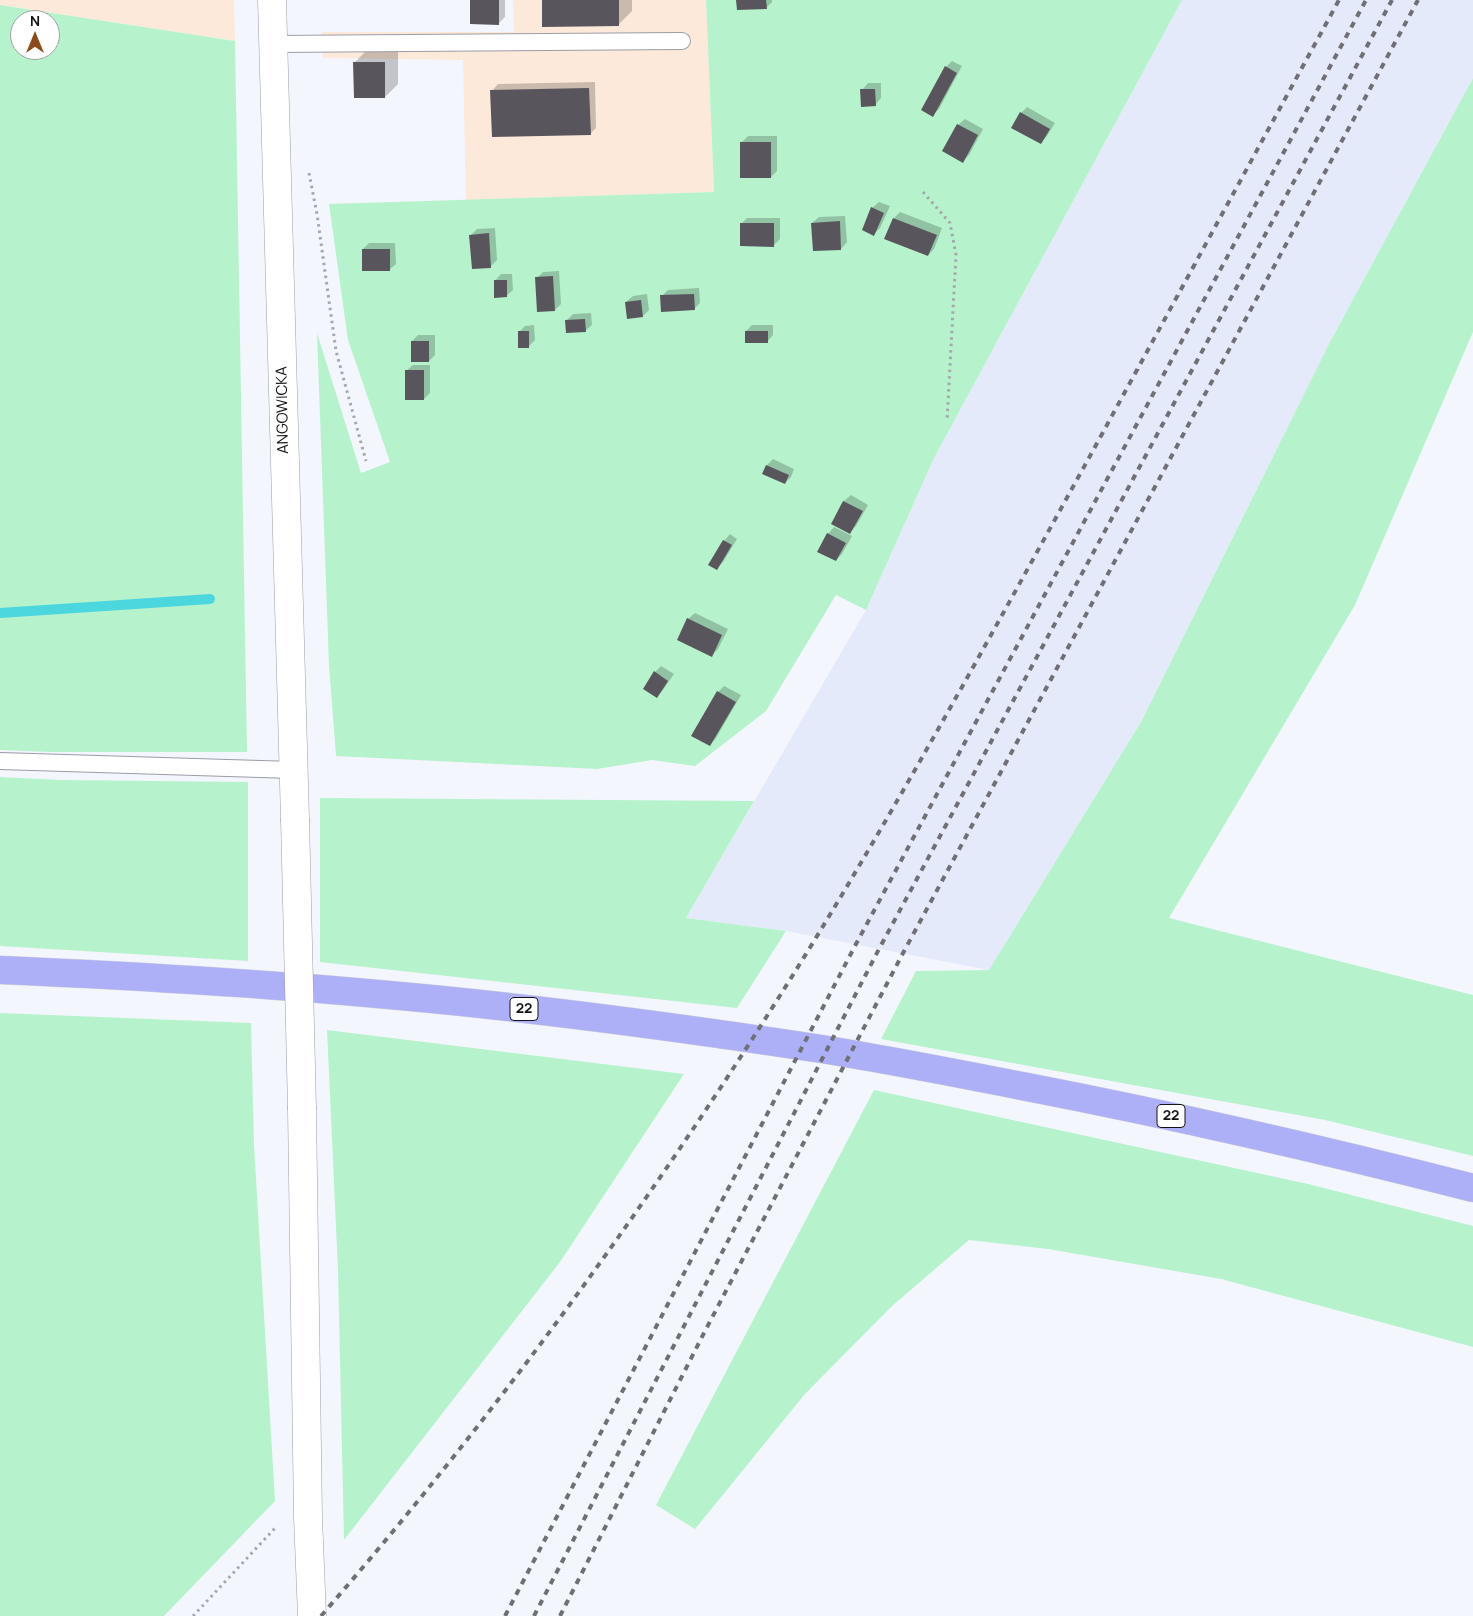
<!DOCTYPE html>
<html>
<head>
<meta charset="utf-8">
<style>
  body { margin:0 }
  #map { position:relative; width:1473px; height:1616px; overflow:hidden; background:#f4f6fe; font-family:Manrope,sans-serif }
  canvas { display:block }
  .north { position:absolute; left:10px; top:10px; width:50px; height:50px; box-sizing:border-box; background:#fff; border:1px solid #a0a1a2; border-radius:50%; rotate:0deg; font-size:14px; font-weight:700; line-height:20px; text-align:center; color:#121316 }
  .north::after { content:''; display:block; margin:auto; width:18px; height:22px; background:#8c4a18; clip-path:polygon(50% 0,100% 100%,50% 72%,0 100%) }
</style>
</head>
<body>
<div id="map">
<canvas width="1473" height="1616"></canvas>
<div class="north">N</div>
</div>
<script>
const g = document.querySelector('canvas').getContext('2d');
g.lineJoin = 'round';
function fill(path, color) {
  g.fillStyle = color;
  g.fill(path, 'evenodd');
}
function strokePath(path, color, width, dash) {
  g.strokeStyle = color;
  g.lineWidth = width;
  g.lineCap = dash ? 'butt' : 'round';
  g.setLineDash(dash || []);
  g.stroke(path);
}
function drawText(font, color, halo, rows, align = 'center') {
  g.font = font + ' Manrope,sans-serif';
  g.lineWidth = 5;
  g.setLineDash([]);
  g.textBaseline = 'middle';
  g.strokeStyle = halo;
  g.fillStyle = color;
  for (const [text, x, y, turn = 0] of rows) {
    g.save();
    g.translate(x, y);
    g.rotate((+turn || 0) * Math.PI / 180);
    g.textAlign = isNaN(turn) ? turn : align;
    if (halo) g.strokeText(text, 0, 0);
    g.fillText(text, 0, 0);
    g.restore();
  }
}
const industrial = new Path2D(`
  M0,0h234l1,41 -235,-36z
  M513,0h193l8,192 -248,8 -3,-140 -140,-2 -2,-26h193z`);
const built = new Path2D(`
  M1182,0h291v78l-142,262 -190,382 -152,248 -203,-39 -100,-13 180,-308 68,-152z`);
const green = new Path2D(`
  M706,0h476l-248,458 -68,152 -30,-15 -70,116 -71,55 -43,-6 -55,9 -261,-13 -7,-90 -12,-333 44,140 29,-11 -42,-122 -19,-136 385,-12z
  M0,5l235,36 12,711h-198l-49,-2zM20,20h30v30h-30z
  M1473,78v254l-118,273 -186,313 304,77v161l-148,-36 -444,-81 35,-68 73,-1 152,-248 190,-382z
  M0,777l62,3 186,2v179l-248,-15z
  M320,798l434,3 -68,117 100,13 -49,77 -417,-46z
  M0,1013l251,10 3,122 21,356 -111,115h-164z
  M327,1030l357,44 -124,188 -216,278 -6,-269z
  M874,1090l434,94 165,42v121l-252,-68 -173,-30 -79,-9 -77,66 -87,88 -110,135 -39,-24z`);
const shadow = new Path2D(`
  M471,0h34v17l-6,6z
  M543,0h89v11l-13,13z
  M738,0h34v2l-6,6z
  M368,49h30v35l-13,13 -30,-35z
  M952,61l10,5 -23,43 -6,6 13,-48z
  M595,82l1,46 -6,6 -98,-43 6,-7z
  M868,83h13v15l-6,7 -13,-15z
  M1027,107l28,16 -8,13 -6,7 -20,-30z
  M965,119l18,10 -14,26 -6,6 -5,-36z
  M748,136h29v35l-6,6 -29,-35z
  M879,202l11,4 -10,22 -6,6 -2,-26z
  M900,212l42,16 -8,21 -6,6 -34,-37z
  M845,216l2,26 -6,7 -29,-26 7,-6z
  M747,218h33v21l-6,6 -33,-21z
  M495,228l2,32 -7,7 -19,-32 6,-6z
  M369,243h26l1,21 -7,6 -26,-21z
  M559,271l2,33 -6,6 -18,-32 6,-6z
  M501,274h11l1,16 -7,6 -11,-15z
  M699,288l1,15 -6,6 -32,-13 6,-6z
  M647,294l2,16 -6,6 -17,-14 7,-6z
  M591,313l1,12 -7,6 -18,-11 6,-6z
  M534,325l1,15 -7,7 -9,-15 6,-6z
  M752,325h21v10l-6,7 -21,-11z
  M418,335h17v20l-6,6 -17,-20z
  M413,365h17v28l-6,6 -18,-28z
  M773,459l21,10 -3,8 -6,6 -21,-10 3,-8z
  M851,495l17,10 -12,21 -6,6 -17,-9 11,-22z
  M834,527l18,9 -10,18 -6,6 -8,-26z
  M730,534l7,5 -14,23 -6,6 -7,-3 14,-24z
  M695,613l33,16 -10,20 -6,6 -24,-36z
  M661,666l13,8 -11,16 -6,6 -2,-24z
  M724,686l17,9 -25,43 -6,7 8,-53z`);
const stream = new Path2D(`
  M0,613l210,-14`);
const building = new Path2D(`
  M470,0h29v25l-29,-1z
  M542,0h77v26l-77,1z
  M736,0h30l1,9 -30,1z
  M353,62h32v36h-31z
  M945,66l12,7 -24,44 -12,-7z
  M589,88l2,47 -99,2 -2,-47z
  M860,89h15l1,17 -15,1z
  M1020,112l30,17 -9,15 -30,-16z
  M957,124l21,11 -15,28 -21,-12z
  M740,142h31v36h-31z
  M871,207l13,6 -10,23 -12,-6z
  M893,218l44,17 -9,21 -44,-17z
  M840,221l1,29 -28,1 -2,-28z
  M740,223h34v24l-34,-1z
  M489,233l2,35 -19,1 -3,-34z
  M362,249h28v22h-28z
  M553,276l2,35 -18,1 -2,-35z
  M494,280h13v17l-13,1z
  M694,294l1,16 -34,2 -1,-17z
  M641,300l2,17 -16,2 -2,-17z
  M585,319l1,13 -20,1 -1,-13z
  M518,331h11v17h-11z
  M745,331h23v12h-23z
  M411,341h18v21h-18z
  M405,370h19v30h-19z
  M766,465l23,10 -4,9 -23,-10z
  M843,501l20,10 -13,23 -19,-10z
  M827,533l19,10 -10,18 -19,-9z
  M723,540l9,5 -15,25 -9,-5z
  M687,618l35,17 -10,22 -35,-17z
  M654,671l14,10 -11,17 -14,-9z
  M717,691l19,11 -26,44 -19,-10z`);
const path = new Path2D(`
  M309,173l8,41 19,137 30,110
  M923,192l27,31 6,32 -9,166
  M193,1616l84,-90`);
const service = new Path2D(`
  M272,44l410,-3
  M0,761l293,9`);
const tertiary = new Path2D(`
  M272,0l23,819
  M302,1109l6,408 4,99`);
const primary = new Path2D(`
  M0,970c137,6 275,14 411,27 140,13 279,32 417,53 67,11 133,24 199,37 150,29 298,63 446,101`);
const rail = new Path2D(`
  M321,1616c183,-210 347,-438 493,-675 97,-159 186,-322 276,-485 83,-152 166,-304 249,-456
  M505,1616l351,-672 510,-944
  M534,1616l345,-667 513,-949
  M560,1616l145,-285 197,-376 516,-955`);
const tertiaryBridge = new Path2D(`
  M295,819l7,290`);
const shields = [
  [524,1009,28],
  [1171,1116,28]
];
const shieldNames = [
  ["22",524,1009],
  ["22",1171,1116]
];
const streetNames = [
  ["ANGOWICKA",283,410,-91]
];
fill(industrial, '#fde9d9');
fill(built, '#e5eafa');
fill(green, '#b6f3cc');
fill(shadow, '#0003');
strokePath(stream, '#4cd7df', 10);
fill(building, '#58555d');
strokePath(service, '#9b9da6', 18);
strokePath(tertiary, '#9b9da6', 29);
strokePath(primary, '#d4d5d5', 29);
strokePath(path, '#a5a7ad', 3, [2.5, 4]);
strokePath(service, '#fff', 16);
strokePath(tertiary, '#fff', 28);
strokePath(primary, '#adb0f7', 28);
strokePath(rail, '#6f7075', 4, [6, 6]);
strokePath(tertiaryBridge, '#9b9da6', 29, []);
strokePath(tertiaryBridge, '#fff', 28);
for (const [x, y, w] of shields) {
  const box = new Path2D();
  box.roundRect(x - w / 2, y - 11.5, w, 23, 4);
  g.fillStyle = '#fff';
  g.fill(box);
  strokePath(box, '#121316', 1);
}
drawText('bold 14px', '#121316', null, shieldNames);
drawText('15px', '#121316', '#fff', streetNames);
</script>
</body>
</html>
